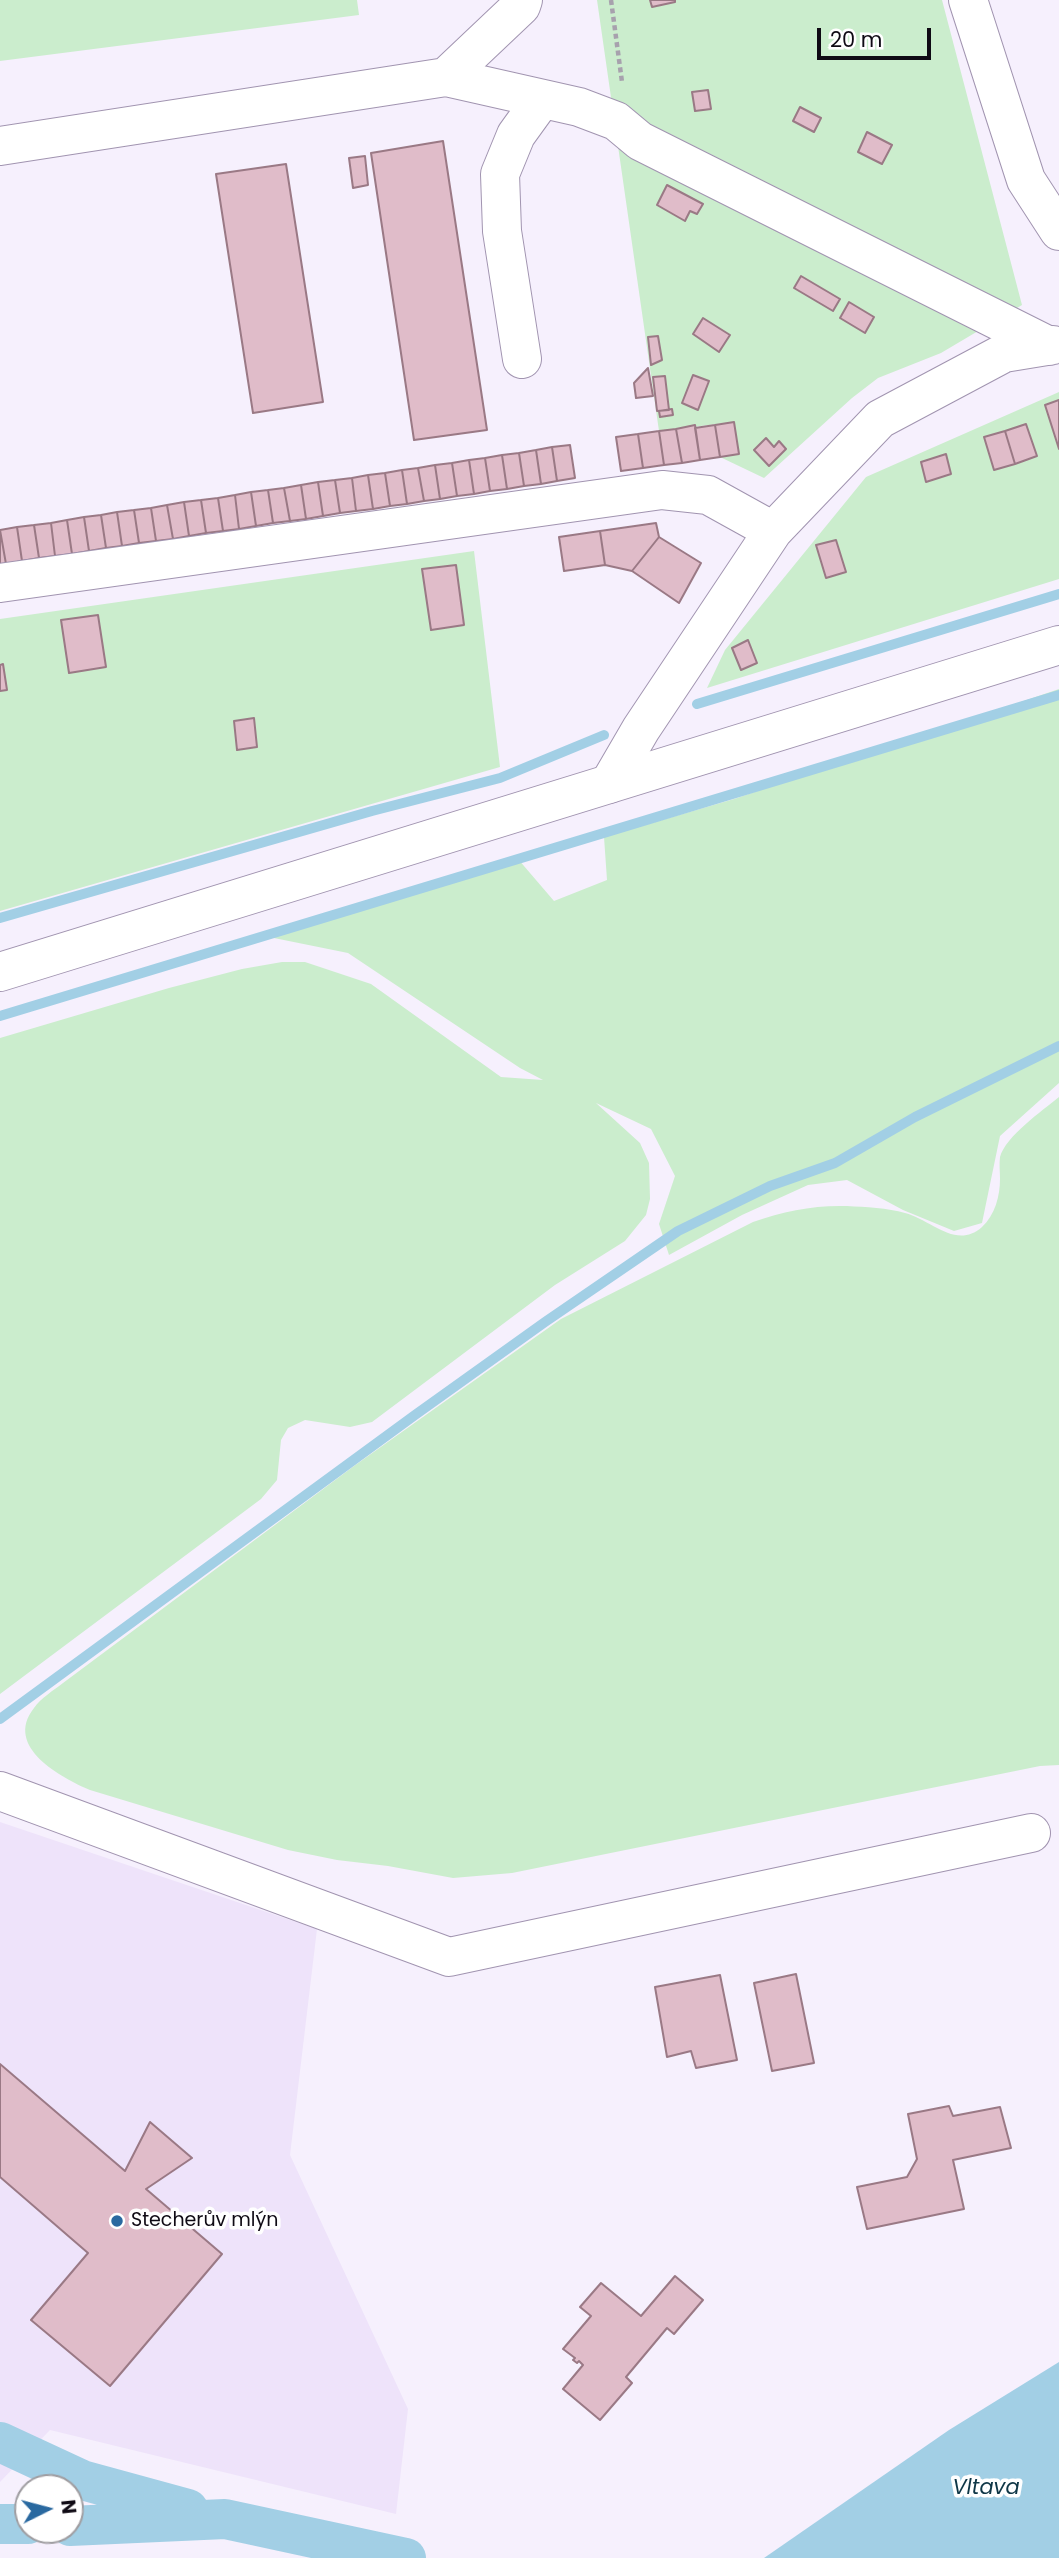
<!DOCTYPE html>
<html>
<head>
<meta charset="utf-8">
<style>
  body { margin:0 }
  #map { position:relative; width:1059px; height:2558px; overflow:hidden; background:#f6f0fd; font-family:Poppins,sans-serif }
  canvas { display:block }
  .north { position:absolute; left:14px; top:2474px; width:70px; height:70px; box-sizing:border-box; background:#fff; border:2px solid #9f9da1; border-radius:50%; rotate:84deg; font-size:19px; font-weight:700; line-height:28px; text-align:center; color:#0f0a14 }
  .north::after { content:''; display:block; margin:auto; width:24px; height:32px; background:#2a69a0; clip-path:polygon(50% 0,100% 100%,50% 72%,0 100%) }
  .scale { position:absolute; left:817px; top:28px; width:114px; height:32px; box-sizing:border-box; border:4px solid #0f0a14; border-top:0; padding-left:9px; font-size:21px; line-height:24px; white-space:nowrap; color:#0f0a14; -webkit-text-stroke:5px #fff; paint-order:stroke }
</style>
</head>
<body>
<div id="map">
<canvas width="1059" height="2558"></canvas>
<div class="north">N</div>
<div class="scale">20 m</div>
</div>
<script>
const g = document.querySelector('canvas').getContext('2d');
g.lineJoin = 'round';
function fill(path, color) {
  g.fillStyle = color;
  g.fill(path, 'evenodd');
}
function strokePath(path, color, width, dash) {
  g.strokeStyle = color;
  g.lineWidth = width;
  g.lineCap = dash ? 'butt' : 'round';
  g.setLineDash(dash || []);
  g.stroke(path);
}
function drawText(font, color, halo, rows, align = 'center') {
  g.font = font + ' Poppins,sans-serif';
  g.lineWidth = 7;
  g.setLineDash([]);
  g.textBaseline = 'middle';
  g.strokeStyle = halo;
  g.fillStyle = color;
  for (const [text, x, y, turn = 0] of rows) {
    g.save();
    g.translate(x, y);
    g.rotate((+turn || 0) * Math.PI / 180);
    g.textAlign = isNaN(turn) ? turn : align;
    if (halo) g.strokeText(text, 0, 0);
    g.fillText(text, 0, 0);
    g.restore();
  }
}
const built = new Path2D(`
  M0,1822l317,107 -27,226 118,254 -12,105 -346,-84 -50,52z`);
const green = new Path2D(`
  M0,0h357l2,15 -359,46z
  M597,0h345l80,305 -81,48 -63,25 -26,20 -88,80 -44,-21 19,-3 -5,-32 -75,9z
  M1059,392v187l-352,109 18,-38 141,-173z
  M474,551l26,216 -500,144v-292z
  M1059,689v394l-59,53 -18,87 -28,8 -51,-21 -56,-30 -39,5 -66,30 -73,40 -10,-31 16,-48 -24,-47 -55,-26 44,40 9,20 1,36 -4,16 -21,26 -70,44 -183,137 -22,5 -45,-7 -17,8 -7,12 -4,40 -16,19 -261,195v-656l169,-50 73,-19 40,-7h23l66,22 130,93 42,3 -23,-12 -172,-115 -79,-16 249,-78 36,42 53,-21 -3,-43 130,-38z
  M1059,1097v668l-19,1 -528,107 -59,5 -65,-12 -51,-6 -49,-10 -198,-60c-28,-12 -87,-43 -56,-82 7,-10 20,-18 29,-25l291,-217 207,-147 192,-97c31,-11 61,-17 94,-16 18,1 41,2 58,7 27,7 51,37 77,14 13,-12 18,-31 18,-48 0,-7 -1,-15 0,-22 6,-21 42,-46 59,-60z`);
const water = new Path2D(`
  M1059,2362v196h-295l185,-128z`);
const stream = new Path2D(`
  M697,704l362,-110
  M0,918l372,-107 128,-33 104,-43
  M0,1016l1059,-321
  M0,1719l415,-304 130,-93 133,-91 92,-45 65,-23 80,-46 144,-71`);
const canal = new Path2D(`
  M0,2442l82,38 106,29
  M0,2524h28
  M70,2526l155,-7 181,39`);
const building = new Path2D(`
  M650,0h25v2l-23,5z
  M708,90l3,19 -16,2 -3,-19z
  M800,107l21,11 -7,14 -21,-11z
  M867,132l25,13 -10,19 -24,-12z
  M443,141l44,289 -73,10 -43,-287z
  M365,156l3,29 -15,3 -4,-30z
  M286,164l37,238 -70,11 -37,-239z
  M667,185l36,19 -6,10 -7,-3 -5,10 -28,-16z
  M801,276l39,23 -7,12 -39,-23z
  M849,302l25,15 -9,16 -25,-15z
  M703,318l27,17 -11,17 -26,-18z
  M658,336l4,24 -11,5 -3,-28z
  M648,368l5,28 -17,2 -2,-15z
  M693,375l16,6 -11,29 -16,-7z
  M665,376l4,34 -12,1 -4,-34z
  M1059,400v49l-14,-44z
  M672,409l1,6 -13,2 -1,-6z
  M734,422l5,32 -19,3 -5,-32z
  M1026,424l11,32 -22,8 -10,-33z
  M695,425l5,35 -18,3 -6,-34z
  M715,425l5,32 -20,3 -5,-32z
  M676,429l6,34 -18,2 -5,-34z
  M659,431l5,34 -21,3 -5,-34z
  M1005,431l10,33 -21,6 -10,-33z
  M638,434l5,34 -22,3 -5,-34z
  M766,438l8,9 5,-6 7,8 -17,17 -15,-16z
  M570,445l5,33 -18,3 -5,-34z
  M552,447l5,34 -16,3 -5,-34z
  M536,450l5,34 -17,2 -5,-33z
  M519,453l5,33 -17,3 -5,-34z
  M946,454l5,20 -25,8 -5,-20z
  M502,455l5,34 -17,2 -5,-33z
  M485,458l5,33 -16,3 -5,-34z
  M469,460l5,34 -17,2 -5,-33z
  M452,463l5,33 -17,3 -5,-34z
  M435,465l5,34 -16,2 -6,-33z
  M418,468l6,33 -17,3 -5,-34z
  M402,470l5,34 -17,2 -5,-33z
  M385,473l5,33 -17,3 -5,-34z
  M368,475l5,34 -17,2 -4,-33z
  M352,478l4,33 -16,2 -5,-33z
  M335,480l5,33 -17,3 -5,-34z
  M318,482l5,34 -17,3 -5,-34z
  M301,485l5,34 -16,2 -6,-33z
  M284,488l6,33 -17,2 -5,-33z
  M268,490l5,33 -17,3 -5,-34z
  M251,492l5,34 -17,3 -4,-34z
  M235,495l4,34 -16,2 -5,-33z
  M218,498l5,33 -17,2 -5,-33z
  M201,500l5,33 -17,3 -5,-34z
  M184,502l5,34 -16,3 -6,-34z
  M167,505l6,34 -17,2 -5,-33z
  M151,508l5,33 -17,2 -5,-33z
  M134,510l5,33 -17,3 -5,-34z
  M117,512l5,34 -16,2 -5,-33z
  M101,515l5,33 -17,3 -5,-34z
  M84,517l5,34 -17,3 -5,-34z
  M67,520l5,34 -17,2 -4,-33z
  M51,523l4,33 -16,2 -5,-33z
  M656,523l3,14 -27,34 -27,-6 -5,-34z
  M34,525l5,33 -17,3 -5,-34z
  M17,527l5,34 -16,3 -6,-34z
  M0,530l6,34h-6z
  M600,531l5,34 -41,6 -5,-34z
  M659,537l42,26 -22,40 -47,-32z
  M836,540l10,32 -20,6 -10,-33z
  M456,565l8,60 -33,5 -9,-61z
  M98,615l8,52 -37,6 -8,-53z
  M748,640l9,23 -16,7 -9,-22z
  M3,664l4,26 -7,1v-26z
  M254,718l3,29 -20,3 -3,-29z
  M796,1974l18,89 -42,8 -18,-88z
  M720,1975l17,85 -41,8 -5,-17 -24,6 -12,-70z
  M0,2064l125,107 25,-49 42,36 -46,31 76,65 -112,132 -79,-66 57,-67 -88,-76z
  M949,2106l4,10 47,-9 11,41 -58,12 11,49 -97,20 -10,-42 50,-10 10,-18 -9,-45z
  M675,2276l28,24 -29,34 -7,-6 -41,49 6,6 -32,37 -37,-31 20,-24 -4,-4 -2,2 -4,-3 2,-2 -12,-9 28,-33 -11,-9 21,-24 40,33z`);
const path = new Path2D(`
  M611,0l11,82`);
const minor = new Path2D(`
  M968,0l58,180 33,51
  M446,77l133,30 37,14 24,20 409,205
  M0,146l446,-69 75,-71 2,-6
  M522,359l-20,-128 -2,-57 16,-39 26,-36
  M0,583l662,-93 46,5 65,36
  M609,784l32,-55 132,-198 107,-112 124,-66 49,-8
  M0,1791l449,166 582,-124`);
const major = new Path2D(`
  M0,972l1059,-327`);
const markers = [
  [117,2221,7,"#2a69a0"]
];
const poiNames = [
  ["Stecherův mlýn",131,2221]
];
const waterNames = [
  ["Vltava",986,2489]
];
fill(built, '#eee3fa');
fill(green, '#cbedcd');
fill(water, '#a2cfe5');
strokePath(stream, '#a2cfe5', 10);
strokePath(canal, '#a2cfe5', 40);
fill(building, '#e0bcc9');
strokePath(building, '#9a7985', 2);
strokePath(minor, '#a194b0', 40);
strokePath(major, '#a194b0', 40);
strokePath(path, '#a7a1ad', 4.5, [5, 3.5]);
strokePath(minor, '#fff', 38);
strokePath(major, '#fff', 38);
for (const [x, y, r, color] of markers) {
  const dot = new Path2D();
  dot.arc(x, y, r, 0, 2 * Math.PI);
  g.fillStyle = color;
  g.fill(dot);
  strokePath(dot, '#fff', 2.5);
}
drawText('19px', '#0f0a14', '#fff', poiNames, 'left');
drawText('italic 21px', '#0f3747', '#fff', waterNames);
</script>
</body>
</html>
